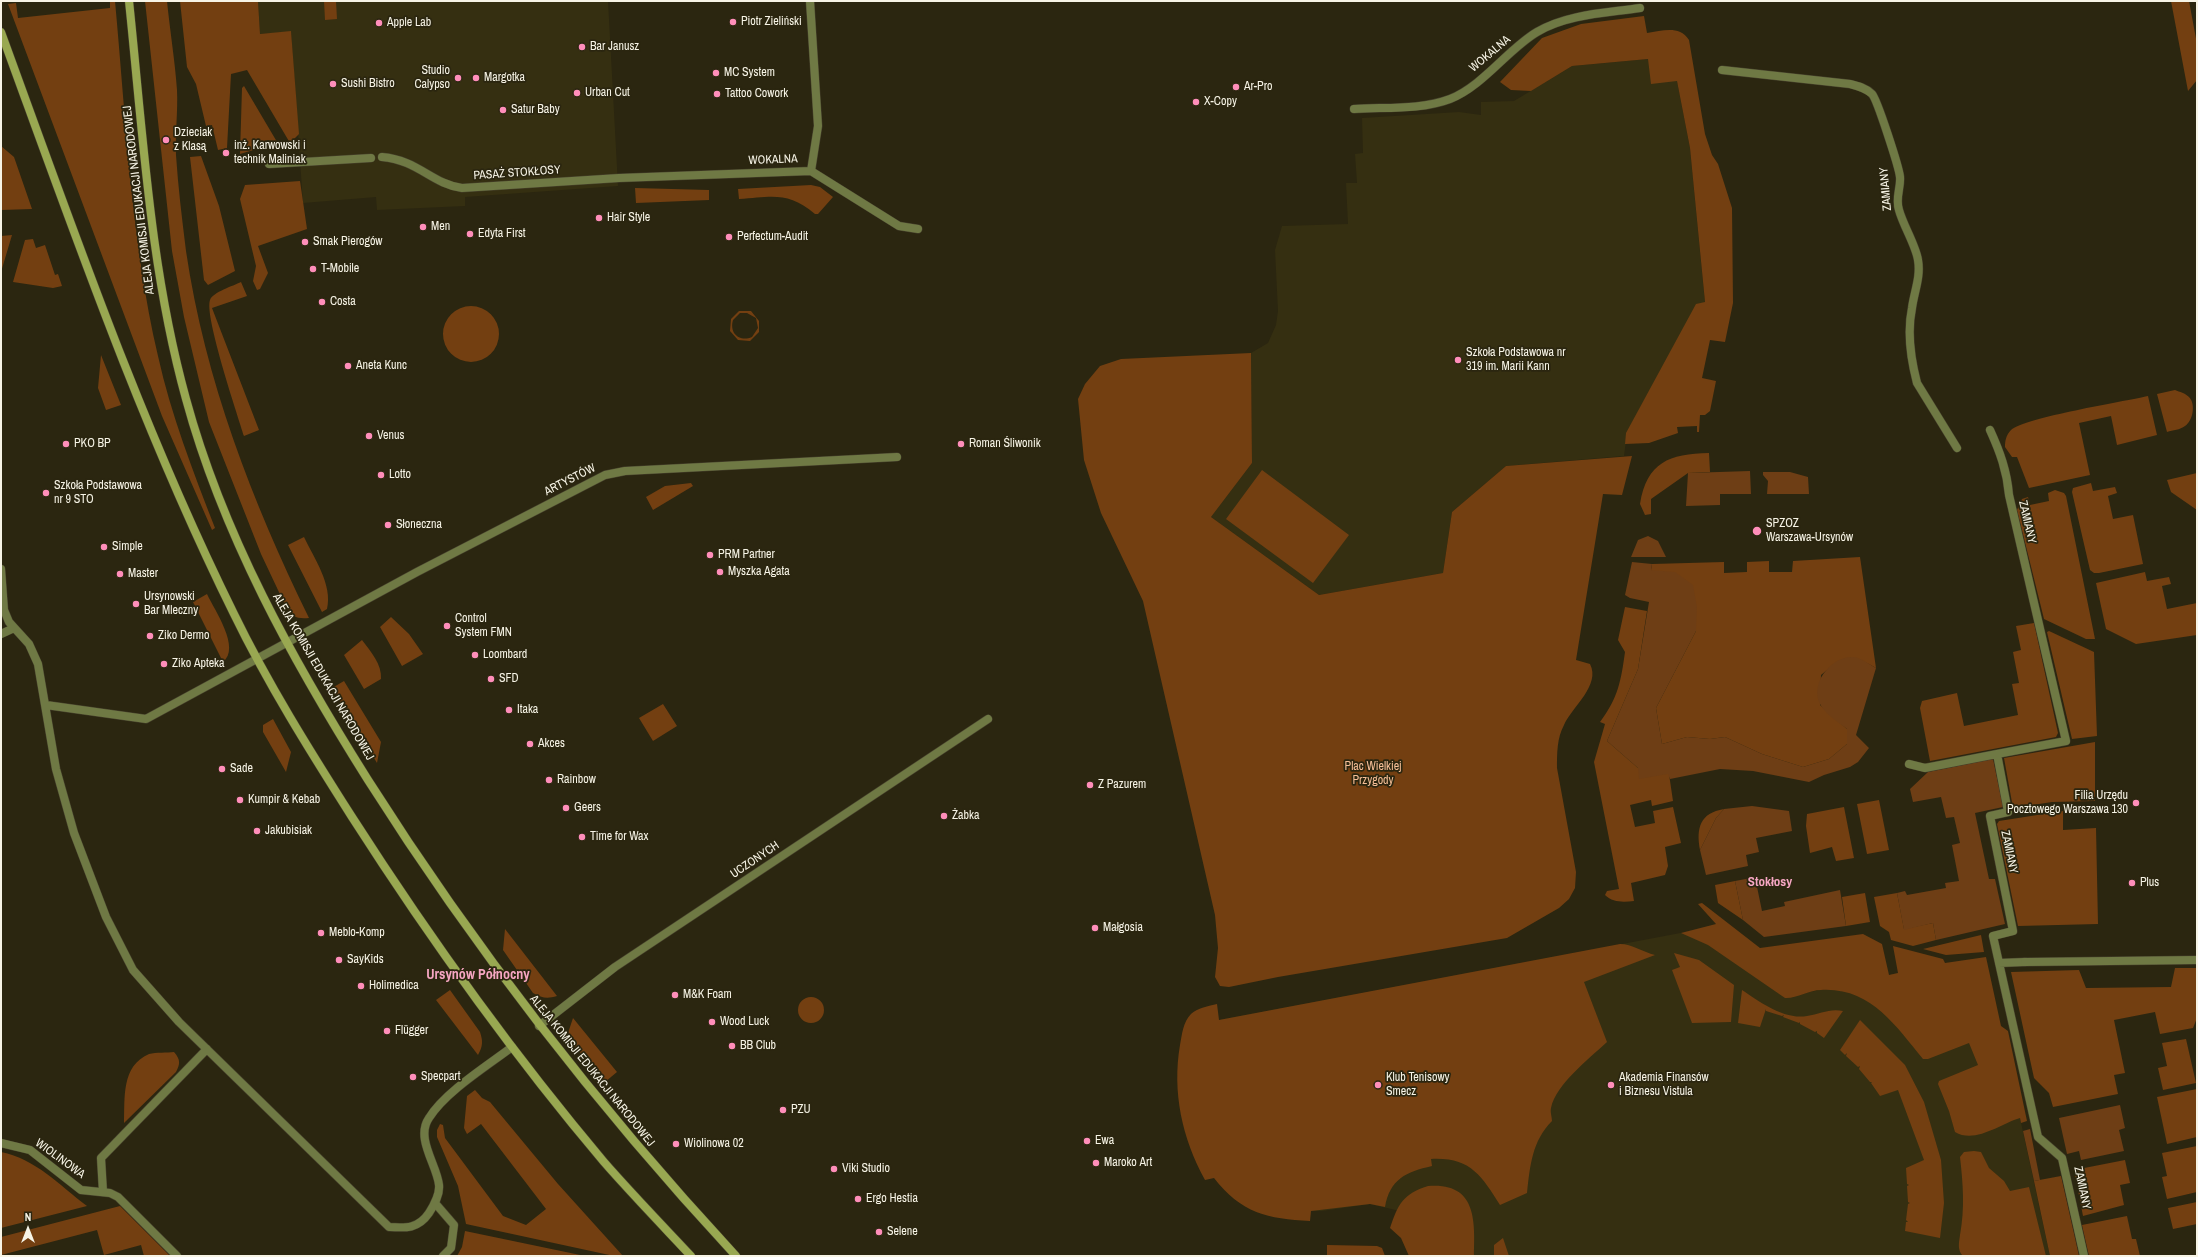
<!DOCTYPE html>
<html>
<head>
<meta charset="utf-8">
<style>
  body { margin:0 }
  #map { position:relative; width:2198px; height:1257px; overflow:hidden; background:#2b2610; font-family:"Archivo Narrow",sans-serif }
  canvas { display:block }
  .frame { position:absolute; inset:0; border:2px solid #f7f4e6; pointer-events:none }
  .north { position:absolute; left:8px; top:1209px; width:40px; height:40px; -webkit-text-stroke:3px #2b2610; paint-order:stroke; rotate:0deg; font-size:11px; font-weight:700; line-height:16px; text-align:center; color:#f7f4e6 }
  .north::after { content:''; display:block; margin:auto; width:14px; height:18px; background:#f7f4e6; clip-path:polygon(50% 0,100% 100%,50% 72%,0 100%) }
</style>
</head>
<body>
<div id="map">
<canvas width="2198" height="1257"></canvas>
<div class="frame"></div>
<div class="north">N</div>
</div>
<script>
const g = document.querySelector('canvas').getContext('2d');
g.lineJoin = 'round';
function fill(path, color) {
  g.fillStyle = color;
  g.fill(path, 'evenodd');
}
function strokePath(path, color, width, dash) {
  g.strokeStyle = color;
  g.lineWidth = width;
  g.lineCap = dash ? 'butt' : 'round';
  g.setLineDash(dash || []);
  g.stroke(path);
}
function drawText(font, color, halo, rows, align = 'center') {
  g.font = font + ' "Archivo Narrow",sans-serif';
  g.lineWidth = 3.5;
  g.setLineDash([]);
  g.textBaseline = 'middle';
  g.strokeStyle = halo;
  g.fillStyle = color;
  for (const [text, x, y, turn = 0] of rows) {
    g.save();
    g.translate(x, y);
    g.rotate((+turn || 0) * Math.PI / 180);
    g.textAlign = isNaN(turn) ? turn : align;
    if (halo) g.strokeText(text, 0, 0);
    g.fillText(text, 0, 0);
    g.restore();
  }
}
const built = new Path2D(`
  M258,1h350l10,185 -153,11v9l-88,4 -1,-13 -73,6 -12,-171 -31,2z
  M1648,59l29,22 13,67 15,155 -60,96 -18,34 -3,23 -118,10 -54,46 -9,61 -124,22 -108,-78 41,-54 -1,-110 17,-10 8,-18 2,-14 -3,-61 7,-24 66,-2 -2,-41h11l-2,-29 8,-1 -1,-35 97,-6 22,3v-13l33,-1 58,-35z
  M1707,928l89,67 149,-32 75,155 30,138h-612l-17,-40 -51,-12 -48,7h-21l-82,-191z`);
const green = new Path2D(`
  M110,1h5c11,118 16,239 43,355 13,59 35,115 57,172l-3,2 -50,-114 -154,-412 8,-1 2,15 92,-10z
  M145,1h22c3,30 8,60 10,89 1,22 -2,43 -1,65 2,31 6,64 10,96 19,129 66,250 123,367 -12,1 -17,-1 -23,-11l-25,-53 -52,-132 -25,-105 -12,-66z
  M180,1h78l2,33 31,-3 8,103 -9,9 -43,-73 -16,4 -4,74 -9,2 -6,-25 -6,1 -10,-42 -9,-17z
  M324,1h12l1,18 -12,1z
  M2171,1h18l8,43v36l-9,11z
  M1644,16l3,17c16,-2 32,-8 42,7l16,94 7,21 6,9 14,44 1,95 -8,39 -15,-2 -8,38 14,3 -6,30 -5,4h-5l-1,17h-2v-6l-20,1 1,6 -29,10 -24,1 1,-11 70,-129 9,-2 -15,-154 -13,-67 -26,3 -3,-25 -76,7 -41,25 -20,-1 -11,-8 42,-44 39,-14z
  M244,86l36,61 -23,2 -17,5 2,-66z
  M1,146l13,11 18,52 -31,1z
  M201,156l18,50 16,65 -27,14 -4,-5 -14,-123z
  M300,181l7,48 -49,17 10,27 -8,16 -3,1 -4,-9 3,-15 -16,-67 5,-14z
  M811,185l9,2 13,10 -15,17h-3c-27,-23 -43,-17 -76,-15l-1,-10z
  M635,188l74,2v10l-73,3z
  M12,235l-11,37v-36z
  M33,239l3,9 9,-3 10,30 3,-1 4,12 -9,2 -40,-6 12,-42z
  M241,282l6,14 -35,12 47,122 -15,6c-6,-20 -40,-120 -34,-136 3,-8 23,-14 31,-18z
  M443 334a28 28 0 1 1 56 0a28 28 0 1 1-56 0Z
  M739,311h12l8,10v11l-9,9 -12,-1 -8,-9 1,-12zM740,313h7l9,5 2,10 -6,9c-12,5 -23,-3 -19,-17z
  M1251,353l1,110 -41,54 108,78 124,-22 9,-61 54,-46 126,-10 -10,39 -19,-1 -27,166 14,4c11,21 -18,43 -26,61 -7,13 -7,28 -7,43l19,104 -1,16 -6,11 -10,9 -52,30 -229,39 -49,10 -9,-1 -5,-9 3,-29 -3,-33 -72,-314 -42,-88 -17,-53 -6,-61 7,-15 15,-18 21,-7z
  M101,355l20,50 -15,5 -8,-22z
  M2175,390c5,2 10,3 14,7 7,7 4,24 -4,29 -5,4 -12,4 -18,6l-10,-38z
  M2148,396l9,39 -40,10 -6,-29 -32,7 11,52 -61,13 -12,-31h-5l-7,-10c0,-6 1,-12 6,-17 16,-13 111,-28 137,-34z
  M1709,453l1,19 -22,1 -37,26v15l-6,1 -5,-11c7,-42 29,-50 69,-51z
  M1262,470l87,65 -36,48 -87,-64z
  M2197,473v37l-26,-18 -4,-12z
  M691,483l2,3 -40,24 -7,-13 19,-11z
  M2091,483l2,8 22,-4 2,6 -9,3 5,23 20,-4 10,49 -44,9h-5l-4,-3 -18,-78 1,-4z
  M2055,490l9,3 2,3 29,143h-9l-42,-20 -27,-109 5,-11 6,-2 2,8 19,-4 -1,-8z
  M304,537c10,21 29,48 23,72l-5,3 -34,-67z
  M1860,557l16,111c-26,-15 -33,-12 -55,7l-1,30 27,24v15l-18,15 -26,8 -41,-13 -37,-17 -15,2 -23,-2 -25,7 -6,-36 40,-77 -45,-61 1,-6 72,-2v11l23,-1v-10l22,-1v11h23l1,-11z
  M2145,572l2,9 22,-4 2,7 -9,2 5,23 30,-6v32l-61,9 -30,-15 -10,-46z
  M207,594c8,17 34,54 16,68l-30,-60z
  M1625,607l22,4 -9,58 -31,72 31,27 31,6 4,27 -21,5 -1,-6 -21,5 5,22 20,-4 -2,-12 20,-4 8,36 -16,4 3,19 -3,9 -34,8 3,18c-10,1 -21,2 -29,-6l2,-4 12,-2 -25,-127 11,-38 -5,-2c18,-24 21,-41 25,-70l-7,-12z
  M391,617l18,17 14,20 -21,12 -22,-39z
  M2034,623l24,110 -2,4 -126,24 -10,-53 2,-7 35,-8 7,33 54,-11 -6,-31 7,-1 -6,-31 8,-2 -5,-24z
  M2049,631l45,21 3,84 -25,3 -25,-107z
  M362,640c9,12 20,24 19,39l-17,10 -20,-34z
  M344,681l37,61 -4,21 -45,-75z
  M663,704l14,22 -24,15 -14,-23z
  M273,719l18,33 -5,20 -23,-40v-7z
  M2095,742v59l-43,1 -39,6 -9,-50z
  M1879,800l10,50 -22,4 -10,-50z
  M1844,807l10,51 -18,3 -4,-14 -22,6 -4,-27 1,-12z
  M1724,809l-8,9 -16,32c-4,-22 0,-37 24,-41z
  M2063,811v19l33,-2 2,96 -80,2 -21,-102 2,-3z
  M1735,881l8,39 -25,-17 -3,-18z
  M1865,893l5,29 -24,4 -4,-29z
  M1897,893l7,36 29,-6 3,17 -23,6 -22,-6 -2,-8 -9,-6 -6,-29z
  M1702,903l58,45 103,-14 19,10 7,31 9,-2 -5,-27 50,13 2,4 41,-6 15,69 7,5 19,90 -6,2 -1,-5c-20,6 -45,26 -65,14l-6,-21 -11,-27 1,-3 39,-16 -9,-22 -41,16h-5c-28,-34 -53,-72 -102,-69 -11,0 -26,9 -36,8l-77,-53 -27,-12 35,-9 -18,-20z
  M505,929l52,67c-10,3 -15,2 -24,-3l-30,-43z
  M1981,935l3,17 -38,3 -23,-6z
  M1620,944c12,0 23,8 35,11l-71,27 23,60c-18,17 -51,42 -56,66 -1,4 1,9 1,13 -20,20 -22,45 -25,72l-27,12c-19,-30 -30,-48 -69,-46l1,7c-26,6 -42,13 -47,41l-15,-3 -59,7 -1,10c-42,-2 -69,-8 -96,-43l-9,2c-23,-42 -33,-88 -25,-135 2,-11 3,-23 11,-31 6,-6 18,-8 26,-10l2,16z
  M1674,953l25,7 35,25 -3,37 -39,1 -20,-53 8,-3z
  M2175,968h22v50l-4,10 -33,6 -5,-22 -41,8 11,53 -11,2 4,19 -65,13 -4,-14 -15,-15 -23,-106 68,-2 7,18 85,-1z
  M450,990l30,42c3,9 3,14 -2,23l-42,-55z
  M1742,990c18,12 42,30 65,26 13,-2 23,-8 36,-5l-19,27 -7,-5v-2l-2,1 -15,-8v-2l-1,1 -16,-6 1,-2 -2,1 -16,-5v-2l-6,18 -22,-4z
  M798 1010a13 13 0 1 1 26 0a13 13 0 1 1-26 0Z
  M573,1018l44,54 -12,10 -34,-40 -3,-9z
  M1860,1020l45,45 19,37 17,58 3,43 -4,35 -35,-7 1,-9h2l-2,-2 2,-16 2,-1 -2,-1 -1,-16 2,-1 -2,-1 -1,-16 18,-8 -26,-70 -18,6 -9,-13 1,-1h-2l-11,-13 1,-3 -2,1 -12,-11 1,-3 -2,2 -5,-5z
  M2186,1039l10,44 -33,7 -5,-22 9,-2 -5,-23z
  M174,1052c7,8 6,12 2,20l-52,51c1,-25 -3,-57 25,-69 7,-2 18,-1 25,-2z
  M2197,1089v48l-30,7 -10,-47z
  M475,1090l7,8 8,4 68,82 65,72h-9l-148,-32 -8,-38 -21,-49v-7l3,-6 3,1 2,13 58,78 23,9 20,-16 -65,-85 -14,10 -3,-6 3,-32z
  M2197,1146v46l-30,7 -5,-22 5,-1 -5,-23z
  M1974,1151l7,1 8,16 15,13 6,10 19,-4 17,69h-83c-6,-6 -4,-13 -3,-21 5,-27 3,-51 0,-78l4,-5z
  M1,1152c35,7 58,33 86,54l-86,22z
  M2125,1160l5,23 -10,2 4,20 -41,11 -9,-46z
  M2061,1176l18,80h-29l-16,-75z
  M1428,1186c49,-4 47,35 46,70h-65l-8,-18 -11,-10c8,-24 13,-34 38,-42z
  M2197,1202v22l-24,5 -5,-21z
  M120,1206l50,50h-26l-3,-11 -37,10 -7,-25 -96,25v-18z
  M2127,1216l5,23h4l4,17h-51l-7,-31z
  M465,1231l120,25h-128l5,-9z
  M1503,1238l6,18h-15v-11z
  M1327,1245l50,1 5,2 3,8h-58z`);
const forest = new Path2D(`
  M1750,471l1,23h-31v11l-34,1 2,-33z
  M1763,472h27l18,5 1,17h-42l1,-13 -5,-6z
  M1648,536l10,5 8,16h-35l7,-17z
  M1632,562l20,2 -1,6 24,2 18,13 4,22 -1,24 -40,77 6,36 25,-7 23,2 15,-2 37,17 41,13 26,-8 18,-15v-15c-8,-6 -22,-15 -27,-25 -10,-19 9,-46 31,-47 8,-1 18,7 25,11l-20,67 13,13 -11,14 -8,5 -26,8 -15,7 -56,-11 -33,-2 -50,10 -2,-5 -29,5 -1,-11 -31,-27 31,-72 11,-67 -19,-4 -5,-3z
  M1993,759l10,48 -28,6 14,66h6l10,45 -69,16 -3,-17 -29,7 -7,-37 8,-2 2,4 39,-7 -1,-5 14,-2 -7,-36 8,-2 -6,-26 -8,1 -5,-21 -28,5 -3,-13 18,-17z
  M1752,806l37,5 3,20 -36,7 3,14 -13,3 2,11 -42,9 -6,-25 16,-32 8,-9z
  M1751,878l1,4h4l6,29 23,-5 -1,-4 56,-12 6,36 -82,11 -21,-17 -8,-39z
  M2120,1105l5,23 -6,2 5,21 -43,9 -2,-9 -12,3 -8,-36z
  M2030,1129l10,51 -6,1 -11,-50z`);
const pedestrian = new Path2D(`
  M1722,70l128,14c8,2 16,4 22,10 5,5 27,73 28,83 1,11 -5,21 -1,33 4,15 17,36 19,50 3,17 -4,32 -6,48 -5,24 -1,52 5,75l40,65
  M1354,109c31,-2 67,1 96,-10 33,-13 58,-50 87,-67 30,-18 70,-19 103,-24
  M1990,430c10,22 17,41 19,65l57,246 -69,13 11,58 -18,4 23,115 -20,5 45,201 24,21 22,98
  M1909,764l16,4 72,-14
  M1999,963l26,-1
  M1,1143l29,7 51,40 29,3 8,4 59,59`);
const minor = new Path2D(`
  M810,1l8,125 -7,45
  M382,157c36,3 50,27 80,31l157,-10 192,-7 88,55 19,3
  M269,164l102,-6
  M1,569l3,41 5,12 20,22 9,20 18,105 18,64 32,84 27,53 46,52 210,205c17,1 29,2 40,-14 5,-8 11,-18 10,-28 -2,-20 -24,-47 -10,-67 16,-26 58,-52 83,-71
  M1,634l13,-6
  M46,705l100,14 271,-147 188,-97 20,-4 272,-14
  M2025,962l172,-2
  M539,1026l76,-59 373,-248
  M103,1192l-2,-34 106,-109
  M435,1203l19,22 -3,23 -8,8`);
const secondary = new Path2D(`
  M129,1c14,133 21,268 57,398 37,136 107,262 182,381 109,172 229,326 368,476
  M1,32c72,197 140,394 233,582 34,70 76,137 118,203 77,120 160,236 252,345 28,32 58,63 87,94`);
const markers = [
  [733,22,4,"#ff8eba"],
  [379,23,4,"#ff8eba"],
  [582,47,4,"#ff8eba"],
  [716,73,4,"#ff8eba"],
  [458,78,4,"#ff8eba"],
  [476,78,4,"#ff8eba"],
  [333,84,4,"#ff8eba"],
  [1236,87,4,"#ff8eba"],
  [577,93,4,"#ff8eba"],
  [717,94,4,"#ff8eba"],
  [1196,102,4,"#ff8eba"],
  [503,110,4,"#ff8eba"],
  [166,140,4,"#ff8eba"],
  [226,153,4,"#ff8eba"],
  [599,218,4,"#ff8eba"],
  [423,227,4,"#ff8eba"],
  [470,234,4,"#ff8eba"],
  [729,237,4,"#ff8eba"],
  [305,242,4,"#ff8eba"],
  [313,269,4,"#ff8eba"],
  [322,302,4,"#ff8eba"],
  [1458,360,4,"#ff8eba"],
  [348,366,4,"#ff8eba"],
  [369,436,4,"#ff8eba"],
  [66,444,4,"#ff8eba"],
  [961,444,4,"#ff8eba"],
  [381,475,4,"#ff8eba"],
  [46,493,4,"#ff8eba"],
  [388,525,4,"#ff8eba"],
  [1757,531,5,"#ff8eba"],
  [104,547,4,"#ff8eba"],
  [710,555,4,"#ff8eba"],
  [720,572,4,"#ff8eba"],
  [120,574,4,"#ff8eba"],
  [136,604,4,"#ff8eba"],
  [447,626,4,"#ff8eba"],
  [150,636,4,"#ff8eba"],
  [475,655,4,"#ff8eba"],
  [164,664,4,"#ff8eba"],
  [491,679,4,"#ff8eba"],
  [509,710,4,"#ff8eba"],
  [530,744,4,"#ff8eba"],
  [222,769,4,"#ff8eba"],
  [549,780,4,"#ff8eba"],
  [1090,785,4,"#ff8eba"],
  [240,800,4,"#ff8eba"],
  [2136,803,4,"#ff8eba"],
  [566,808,4,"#ff8eba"],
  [944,816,4,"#ff8eba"],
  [257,831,4,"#ff8eba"],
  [582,837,4,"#ff8eba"],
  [2132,883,4,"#ff8eba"],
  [1095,928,4,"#ff8eba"],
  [321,933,4,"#ff8eba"],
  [339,960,4,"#ff8eba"],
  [361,986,4,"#ff8eba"],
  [675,995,4,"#ff8eba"],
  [712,1022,4,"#ff8eba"],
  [387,1031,4,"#ff8eba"],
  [732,1046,4,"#ff8eba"],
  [413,1077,4,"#ff8eba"],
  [1378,1085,4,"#ff8eba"],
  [1611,1085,4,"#ff8eba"],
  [783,1110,4,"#ff8eba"],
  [1087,1141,4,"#ff8eba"],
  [676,1144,4,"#ff8eba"],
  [1096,1163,4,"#ff8eba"],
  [834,1169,4,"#ff8eba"],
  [858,1199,4,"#ff8eba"],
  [879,1232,4,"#ff8eba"]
];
const poiNames = [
  ["Piotr Zieliński",741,22],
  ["Apple Lab",387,23],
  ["Bar Janusz",590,47],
  ["Studio",450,71,"right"],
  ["Calypso",450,85,"right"],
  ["MC System",724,73],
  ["Margotka",484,78],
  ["Sushi Bistro",341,84],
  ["Ar-Pro",1244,87],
  ["Urban Cut",585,93],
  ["Tattoo Cowork",725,94],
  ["X-Copy",1204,102],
  ["Satur Baby",511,110],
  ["Dzieciak",174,133],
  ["z Klasą",174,147],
  ["inż. Karwowski i",234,146],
  ["technik Maliniak",234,160],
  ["Hair Style",607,218],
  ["Men",431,227],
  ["Edyta First",478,234],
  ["Perfectum-Audit",737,237],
  ["Smak Pierogów",313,242],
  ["T-Mobile",321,269],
  ["Costa",330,302],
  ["Szkoła Podstawowa nr",1466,353],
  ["319 im. Marii Kann",1466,367],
  ["Aneta Kunc",356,366],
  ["Venus",377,436],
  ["PKO BP",74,444],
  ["Roman Śliwonik",969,444],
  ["Lotto",389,475],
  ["Szkoła Podstawowa",54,486],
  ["nr 9 STO",54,500],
  ["SPZOZ",1766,524],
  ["Warszawa-Ursynów",1766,538],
  ["Słoneczna",396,525],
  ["Simple",112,547],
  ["PRM Partner",718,555],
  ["Myszka Agata",728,572],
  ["Master",128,574],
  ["Ursynowski",144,597],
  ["Bar Mleczny",144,611],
  ["Control",455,619],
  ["System FMN",455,633],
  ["Ziko Dermo",158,636],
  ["Loombard",483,655],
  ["Ziko Apteka",172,664],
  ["SFD",499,679],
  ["Itaka",517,710],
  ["Akces",538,744],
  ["Sade",230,769],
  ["Rainbow",557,780],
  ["Z Pazurem",1098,785],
  ["Filia Urzędu",2128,796,"right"],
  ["Pocztowego Warszawa 130",2128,810,"right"],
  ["Kumpir & Kebab",248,800],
  ["Geers",574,808],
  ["Żabka",952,816],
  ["Jakubisiak",265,831],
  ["Time for Wax",590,837],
  ["Plus",2140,883],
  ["Małgosia",1103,928],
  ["Meblo-Komp",329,933],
  ["SayKids",347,960],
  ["Holimedica",369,986],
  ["M&K Foam",683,995],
  ["Wood Luck",720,1022],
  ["Flügger",395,1031],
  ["BB Club",740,1046],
  ["Specpart",421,1077],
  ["Klub Tenisowy",1386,1078],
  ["Smecz",1386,1092],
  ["Akademia Finansów",1619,1078],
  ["i Biznesu Vistula",1619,1092],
  ["PZU",791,1110],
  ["Ewa",1095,1141],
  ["Wiolinowa 02",684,1144],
  ["Maroko Art",1104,1163],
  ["Viki Studio",842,1169],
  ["Ergo Hestia",866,1199],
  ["Selene",887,1232]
];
const streetNames = [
  ["WOKALNA",1490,54,-40],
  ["WOKALNA",773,160,-2],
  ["PASAŻ STOKŁOSY",517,173,-4],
  ["ZAMIANY",1886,189,-95],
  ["ALEJA KOMISJI EDUKACJI NARODOWEJ",139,200,-97],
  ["ARTYSTÓW",570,480,-27],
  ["ZAMIANY",2027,522,77],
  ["ALEJA KOMISJI EDUKACJI NARODOWEJ",323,677,60],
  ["ZAMIANY",2009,852,78],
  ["UCZONYCH",755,860,-34],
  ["ALEJA KOMISJI EDUKACJI NARODOWEJ",592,1071,51],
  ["WIOLINOWA",60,1159,36],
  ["ZAMIANY",2082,1188,78]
];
const parkNames = [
  ["Plac Wielkiej",1373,767],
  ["Przygody",1373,781]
];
const neighbourhoodNames = [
  ["Stokłosy",1770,883]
];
const quarterNames = [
  ["Ursynów Północny",478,975]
];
fill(built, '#352f11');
fill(green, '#733f11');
fill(forest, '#6e3e15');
strokePath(pedestrian, '#48432e', 9);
strokePath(minor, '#48432e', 9);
strokePath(secondary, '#48432e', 9);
strokePath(pedestrian, '#6f7944', 8);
strokePath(minor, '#6f7944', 8);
strokePath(secondary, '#99a851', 8);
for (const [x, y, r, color] of markers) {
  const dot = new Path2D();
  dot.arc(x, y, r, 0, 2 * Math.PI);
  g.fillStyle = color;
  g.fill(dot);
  strokePath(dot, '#2b2610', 1.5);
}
drawText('12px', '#f7f4e6', '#2b2610', poiNames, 'left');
drawText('12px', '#f7f4e6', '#2b2610', streetNames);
drawText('12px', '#f6bf97', '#2b2610', parkNames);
drawText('bold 13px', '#f6a6c3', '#2b2610', neighbourhoodNames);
drawText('bold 14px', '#f6a6c3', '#2b2610', quarterNames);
</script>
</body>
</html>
